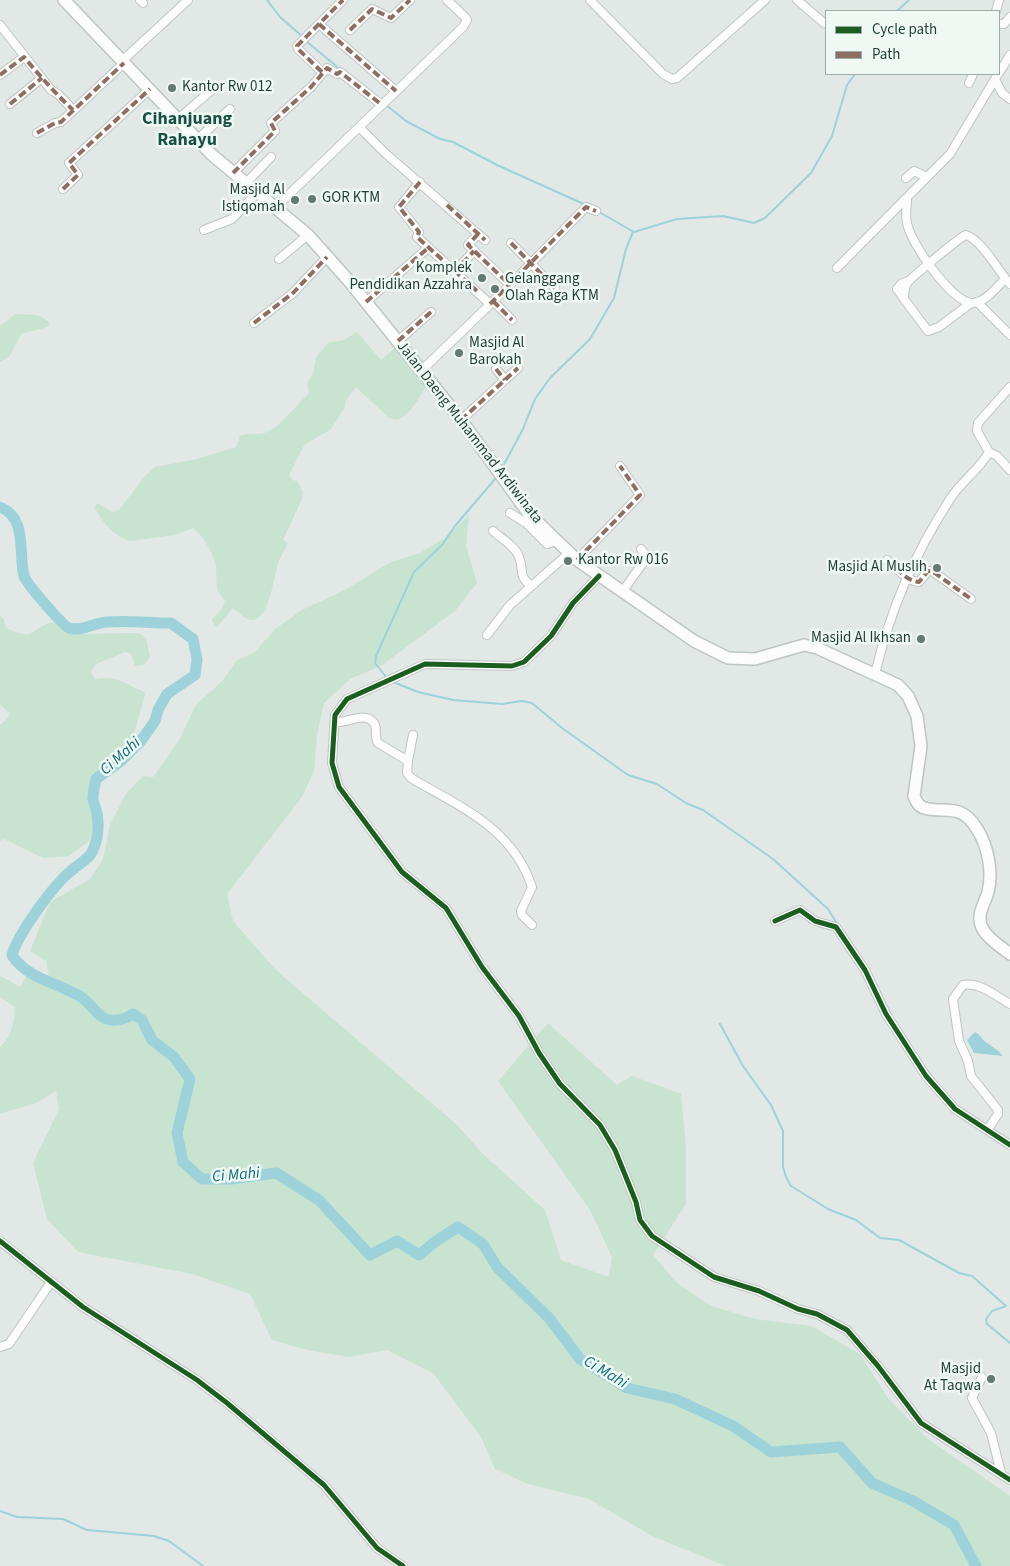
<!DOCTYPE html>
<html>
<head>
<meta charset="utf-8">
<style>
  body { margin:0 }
  #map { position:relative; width:1010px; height:1566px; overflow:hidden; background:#e2e8e5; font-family:"Source Sans 3",sans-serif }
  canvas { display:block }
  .legend { position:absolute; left:825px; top:10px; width:175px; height:65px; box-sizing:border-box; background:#eff8f3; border:1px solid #9bada7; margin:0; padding:6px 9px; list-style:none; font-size:15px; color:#1e3d35 }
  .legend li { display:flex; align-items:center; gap:10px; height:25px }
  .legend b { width:25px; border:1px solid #9bada7 }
</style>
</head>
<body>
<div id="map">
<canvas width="1010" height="1566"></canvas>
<ul class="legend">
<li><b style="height:6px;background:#1b5e20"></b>Cycle path</li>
<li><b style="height:6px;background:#8d6e63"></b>Path</li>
</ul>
</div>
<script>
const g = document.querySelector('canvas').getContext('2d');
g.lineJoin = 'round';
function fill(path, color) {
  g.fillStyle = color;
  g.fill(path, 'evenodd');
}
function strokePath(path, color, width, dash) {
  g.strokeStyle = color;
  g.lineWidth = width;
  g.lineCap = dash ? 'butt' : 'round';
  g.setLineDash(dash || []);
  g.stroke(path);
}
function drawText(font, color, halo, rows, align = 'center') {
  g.font = font + ' "Source Sans 3",sans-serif';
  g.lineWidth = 5;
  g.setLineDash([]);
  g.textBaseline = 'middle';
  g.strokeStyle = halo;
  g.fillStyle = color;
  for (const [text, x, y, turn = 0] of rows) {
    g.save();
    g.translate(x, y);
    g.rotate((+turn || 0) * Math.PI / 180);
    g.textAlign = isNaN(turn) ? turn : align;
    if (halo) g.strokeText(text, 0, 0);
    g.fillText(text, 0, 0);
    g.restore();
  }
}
const green = new Path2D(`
  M15,314c12,1 29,-2 35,11 -7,5 -19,5 -29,9l-11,22 -10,6v-36z
  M357,332l24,28 16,-14 30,39c-9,13 -20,40 -38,33l-33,-31 -10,13 -1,7 -14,22 -27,16 -15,30 3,5 5,1 6,11 -1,7 -19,41 5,3c-2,6 -6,11 -9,17 -5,14 -9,60 -27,60 -7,0 -14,-8 -19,-12l-16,19 -3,-1 -2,-7 9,-9 4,-9 -8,-11 -1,-24 -4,-12 -9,-16 -10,-10 -18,7 -45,6c-17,-5 -27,-18 -35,-33l2,-5 16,9 6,-2 26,-34 10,-9 42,-8 39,-12 4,-11c8,-4 15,-1 24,-3 15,-4 33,-29 45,-40l-2,-11c9,-11 6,-12 9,-23 2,-6 9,-12 13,-17l13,-1z
  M469,515l-3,31 11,37 -22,28 -73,54 -32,14 -26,24 -7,32 -3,36 -12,26 -75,97 6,27 44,50 180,154 26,29 62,56 16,50 48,17 3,-20 -22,-47 -92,-129 50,-58 69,62 15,-9 49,18 5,54v56l-33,51 24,28 34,23 44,13 56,7 49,28 27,43 41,42 82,57v70h-284l-74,-30 -63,-37 -61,-15 -33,-15 -14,-32 -48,-64 -46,-23 -38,7 -42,-7 -35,-10 -22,-46 -58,-20 -114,-22 -31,-33 -14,-56 26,-54 -3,-18 -20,12 -36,11v-67c12,-11 14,-24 15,-40l-15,-10v-21l21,11 6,-14 22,2 -3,-14 -16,-10 20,-49 40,-23 13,-20 7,-34 15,-30 18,-19 10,1 27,-38 15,-33 28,-26 14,-20 18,-8 20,-23 27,-19 43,-20 44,-27 31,-10 25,-15z
  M0,615l4,4 2,9c31,13 20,3 46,-6l26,12 61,-1 7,5 4,19 -6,8 -9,1 -4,-12 -6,-2 -29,12 -5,8 4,7c15,-3 26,1 38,8 6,3 11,2 12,8l-14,49 -19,14 -21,41 3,30 -5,12 -20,15 -26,2 -39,-19 -4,2v-116l8,-7 1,-5 -9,-9z`);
const water = new Path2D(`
  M975,1032c6,3 7,8 12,11 6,4 11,7 16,13l-29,-3 -7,-13z`);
const stream = new Path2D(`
  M267,0l13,17 23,20
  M897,11l12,-11
  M306,41l35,29
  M386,105l20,16 34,18 13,3 44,23 89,40
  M599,212l35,20 43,-13 46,-3 31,7 11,-5 46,-45 21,-37 15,-51 8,-11
  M502,468l21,-39 12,-30 15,-21 40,-39 24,-41 12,-49 7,-17
  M387,678l-12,-15 1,-7 38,-84 28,-27 13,-19 40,-47
  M393,682l25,10 35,8 49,4 20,-3 10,2 30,25 66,47 29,9 29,19 17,7 70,49 55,50 10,16
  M871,974l20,41
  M720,1024l23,42 28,39 12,26v36l3,10 5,9 37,23 28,11 24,18 19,2 60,33 13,3 34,30 -14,5 -6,8 1,5 23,19
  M920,1061l17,22
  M953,1101l7,8
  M0,1511l17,6 46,2 24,11 67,6 15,5 34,25`);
const river = new Path2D(`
  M0,507c28,11 18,46 24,69 2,7 38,49 45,52 11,4 25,-5 37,-6 22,-2 43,1 65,1l22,16 4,20 -2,16 -28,19 -9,16 -3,11 -15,21 -19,19 -25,18c-1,6 -3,13 -3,19 0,5 3,10 4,15 2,12 1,26 -4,37 -5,11 -14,13 -22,21 -17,13 -53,63 -59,84 15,24 47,28 69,42 10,6 17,22 30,23 8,1 16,-2 22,-6l9,6 10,20 22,17 16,22 -13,54 6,29 19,17h29l45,-6 43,27 51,55 27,-14 22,14 17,-14 22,-14 25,17 14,23 52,51 31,41 47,29 48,11 58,27 38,26 69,-5 32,36 41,18 41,24 22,41`);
const minor = new Path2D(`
  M140,0l3,3
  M590,0l73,74 9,5 5,-1 88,-78
  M797,0l27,23
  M996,11l3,-11
  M319,24l77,67
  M999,24h5l6,-7
  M0,25l51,65 7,4 15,16
  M350,30l22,-21 19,9 19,-18
  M122,61l66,-61
  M322,72l-24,-23 -1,-3 46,-46
  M999,73l11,-18
  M0,75l24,-18
  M995,79l7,14 8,6
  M969,83l4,-9
  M10,104l32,-26
  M178,119l36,-31
  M359,127l26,26 100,87
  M37,133l18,-10 6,-1 63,-59
  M197,140l33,-31
  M233,173l42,-42 -4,-8 40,-36 16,-19 10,6 3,-2 42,33
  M906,178l8,-7 13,6
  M420,182l-21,25 20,25 -2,5 73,67
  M245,184l26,-27
  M63,189l15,-14 -9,-12 81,-74
  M907,199c0,8 -2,17 0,24 3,19 43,77 64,80 13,1 26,-16 34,-24
  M275,208l188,-181 4,-7 -2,-3 -18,-17
  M204,230l28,-11 25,-26
  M478,234l-10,11 42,40
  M511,243l44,45
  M279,259l29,-24
  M837,268l113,-114 48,-80
  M454,272l20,-21
  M904,299l-7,-10 4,-5 7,-3
  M493,301l19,19
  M366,302l62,-54
  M977,302l33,33
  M971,303l-32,24 -11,4 -24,-32c0,-5 0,-11 3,-16 4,-5 54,-47 59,-48 15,4 33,37 44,49
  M254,323l39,-30 34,-36
  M398,341l33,-29
  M496,369l9,11
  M422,370l88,-85 76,-78 10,4
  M461,420l57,-52
  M989,452l8,4 13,14
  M510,513l16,10 21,21 8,-3
  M493,531c8,7 23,16 26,26 6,15 -2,17 12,29
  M577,560l63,-65 -20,-29
  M887,560c10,8 19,21 32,22l9,-11h4l39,28
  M599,576l-26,27 -22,33 -27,26 -12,4 -87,-2 -78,35 -12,16 -3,48 7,24 63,85 44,36 36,59 37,49 20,37 21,31 40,41 15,25 21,52 4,18 12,16 62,41 45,14 39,18 19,5 30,16 31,36 43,57 89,57
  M622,592l23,-32v-6l-4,-5
  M487,635l23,-30 59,-52
  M875,674c16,-66 38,-117 75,-175 11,-17 29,-29 39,-47l-12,-21 1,-8 32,-36
  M335,722c12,2 29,-12 39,1 4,6 0,14 4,20l30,18 -1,12 4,5c49,29 102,50 121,109l-11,24 1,4 10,10
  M408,761l5,-26
  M775,921l25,-11 15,11 21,6 29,43 21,44 40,62 29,33 55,36
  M988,1129l10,-15v-4l-27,-34 -3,-15 -9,-20 -6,-42 10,-14c17,-3 33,11 47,19
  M0,1241l83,66 114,73 30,23 97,82 53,63 26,18
  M0,1347l9,-3 42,-62
  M982,1377l-10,21 19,35 10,40`);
const secondary = new Path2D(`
  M64,0l147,154 97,81 41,46 112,139 68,94 48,46 117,81 34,17 27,1 49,-14 13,3 81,37 10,11 9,20 4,30 -7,50c2,5 4,10 10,12 21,6 37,-6 53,21 11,17 16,43 11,63 -3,11 -11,21 -7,33 4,12 19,21 29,29`);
const quiet = new Path2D(`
  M319,24l77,67
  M350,30l22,-21 19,9 19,-18
  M322,72l-24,-23 -1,-3 46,-46
  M0,75l24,-18c16,19 31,36 49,53
  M10,104l32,-26
  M37,133l18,-10 6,-1 63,-59
  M233,173l42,-42 -4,-8 40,-36 16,-19 10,6 3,-2 42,33
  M420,182l-21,25 20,25 -2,5 60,54
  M63,189l15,-14 -9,-12 81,-74
  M447,205l38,35
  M478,234l-10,11 42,40
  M511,243l44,45
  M454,272l20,-21
  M493,301l19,19
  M366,302l62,-54
  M490,304l96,-97 10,4
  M254,323l39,-30 34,-36
  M398,341l33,-29
  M496,369l9,11
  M461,420l57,-52
  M577,560l63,-65 -20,-29
  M887,560c10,8 19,21 32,22l9,-11h4l39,28`);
const cycleway = new Path2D(`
  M599,576l-26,27 -22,33 -27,26 -12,4 -87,-2 -78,35 -12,16 -3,48 7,24 63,85 44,36 36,59 37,49 20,37 21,31 40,41 15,25 21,52 4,18 12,16 62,41 45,14 39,18 19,5 30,16 31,36 43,57 89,57
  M775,921l25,-11 15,11 21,6 29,43 21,44 40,62 29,33 55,36
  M0,1241l83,66 114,73 30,23 97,82 53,63 26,18`);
const markers = [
  [172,88,5,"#637973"],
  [312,199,5,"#637973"],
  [295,200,5,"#637973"],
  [482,278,5,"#637973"],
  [495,289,5,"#637973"],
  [459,353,5,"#637973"],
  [568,561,5,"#637973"],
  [937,568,5,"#637973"],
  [921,639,5,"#637973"],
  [991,1379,5,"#637973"]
];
const poiNames = [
  ["Kantor Rw 012",182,88],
  ["Masjid Al",285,191,"right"],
  ["Istiqomah",285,208,"right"],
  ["GOR KTM",322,199],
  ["Komplek",472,269,"right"],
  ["Pendidikan Azzahra",472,286,"right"],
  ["Gelanggang",505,280],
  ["Olah Raga KTM",505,297],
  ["Masjid Al",469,344],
  ["Barokah",469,361],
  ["Kantor Rw 016",578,561],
  ["Masjid Al Muslih",927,568,"right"],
  ["Masjid Al Ikhsan",911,639,"right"],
  ["Masjid",981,1370,"right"],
  ["At Taqwa",981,1387,"right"]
];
const streetNames = [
  ["Jalan Daeng Muhammad Ardiwinata",469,433,52]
];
const waterNames = [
  ["Ci Mahi",121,757,-42],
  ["Ci Mahi",236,1176,-5],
  ["Ci Mahi",605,1373,31]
];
const quarterNames = [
  ["Cihanjuang",187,120],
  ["Rahayu",187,141]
];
fill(green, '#c9e3d1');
fill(water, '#9dd2db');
strokePath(stream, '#9dd2db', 2);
strokePath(river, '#9dd2db', 11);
strokePath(minor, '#bfc5c2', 10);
strokePath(secondary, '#bdc6c2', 14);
strokePath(minor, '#fbfcfb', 8);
strokePath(secondary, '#fbfcfb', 11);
strokePath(quiet, '#8d6e63', 4, [8, 4]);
strokePath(cycleway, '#1b5e20', 5);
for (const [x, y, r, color] of markers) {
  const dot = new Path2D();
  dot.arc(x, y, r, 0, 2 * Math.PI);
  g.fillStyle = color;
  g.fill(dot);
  strokePath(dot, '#eff8f3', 2);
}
drawText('15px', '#1e3d35', '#eff8f3', poiNames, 'left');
drawText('15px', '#1e3d35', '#eff8f3', streetNames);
drawText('italic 16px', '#126c7f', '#eff8f3', waterNames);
drawText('bold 18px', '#185144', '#eff8f3', quarterNames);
</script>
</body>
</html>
